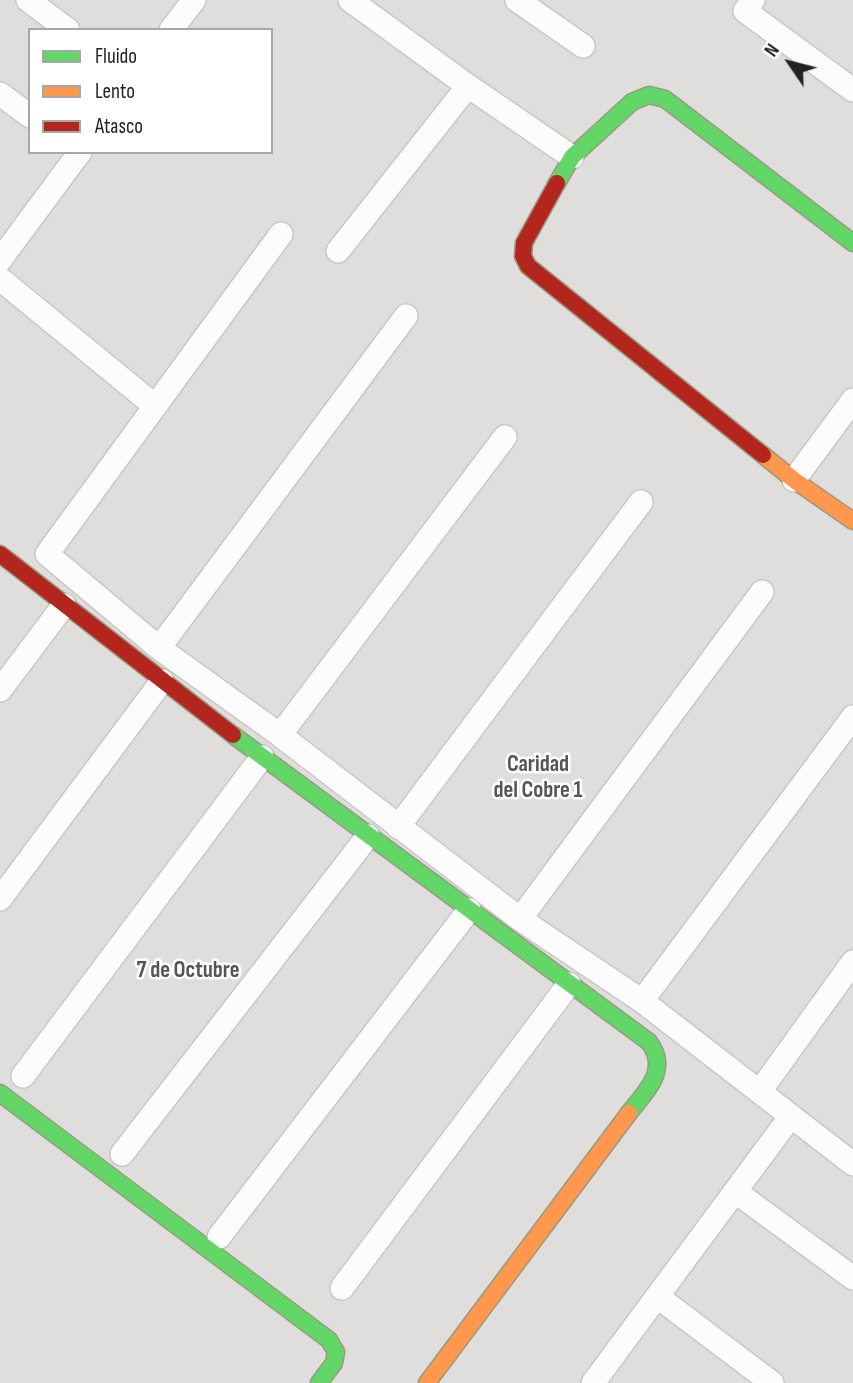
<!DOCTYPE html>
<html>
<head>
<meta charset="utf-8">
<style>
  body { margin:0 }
  #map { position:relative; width:853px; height:1383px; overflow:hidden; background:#f0eeeb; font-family:"Sofia Sans Condensed",sans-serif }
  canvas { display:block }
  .legend { position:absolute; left:28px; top:28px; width:245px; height:126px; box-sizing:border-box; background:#fff; border:2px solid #a7a7a7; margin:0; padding:9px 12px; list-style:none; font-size:21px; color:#222 }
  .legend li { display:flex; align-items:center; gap:14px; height:35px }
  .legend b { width:35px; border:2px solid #a7a7a7 }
  .north { position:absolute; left:755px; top:28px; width:70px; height:70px; -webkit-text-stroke:5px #fff; paint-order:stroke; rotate:305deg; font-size:19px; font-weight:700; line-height:28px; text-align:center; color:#222 }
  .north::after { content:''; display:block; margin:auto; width:24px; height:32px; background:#222; clip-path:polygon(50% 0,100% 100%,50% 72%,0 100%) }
</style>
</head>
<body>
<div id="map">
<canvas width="853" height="1383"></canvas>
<ul class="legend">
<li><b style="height:9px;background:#63d668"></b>Fluido</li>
<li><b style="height:9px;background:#ff974d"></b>Lento</li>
<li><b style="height:9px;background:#b3261e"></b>Atasco</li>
</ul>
<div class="north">N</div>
</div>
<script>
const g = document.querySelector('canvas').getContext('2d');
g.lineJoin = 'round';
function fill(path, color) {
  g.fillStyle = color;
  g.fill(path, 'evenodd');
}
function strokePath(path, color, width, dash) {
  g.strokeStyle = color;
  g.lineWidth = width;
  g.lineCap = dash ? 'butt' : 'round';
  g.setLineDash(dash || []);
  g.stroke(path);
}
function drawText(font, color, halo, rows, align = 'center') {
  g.font = font + ' "Sofia Sans Condensed",sans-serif';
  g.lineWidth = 5;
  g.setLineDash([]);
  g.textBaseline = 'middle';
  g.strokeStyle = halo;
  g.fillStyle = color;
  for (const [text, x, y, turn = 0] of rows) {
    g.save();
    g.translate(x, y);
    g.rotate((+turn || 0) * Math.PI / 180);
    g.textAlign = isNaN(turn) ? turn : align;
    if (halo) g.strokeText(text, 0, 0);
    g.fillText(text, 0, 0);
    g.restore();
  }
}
const residential = new Path2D(`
  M0,0h853v1383h-853zM30,30h241v122h-241z`);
const street = new Path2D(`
  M28,0l40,30
  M350,0l118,86 104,71
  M517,0l66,46
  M753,0l-8,11 108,79
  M171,30l23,-30
  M0,94l30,22
  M281,234l-234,320 112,94 121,87 240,184
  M338,251l130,-165
  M0,260l80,-108
  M0,279l155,127
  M794,480l59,-80
  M762,592l-242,327 122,82 211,163
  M159,648l247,-332
  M0,690l64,-85
  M280,735l225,-298
  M398,827l243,-325
  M0,899l162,-218
  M642,1001l211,-284
  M23,1076l239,-319
  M760,1091l93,-129
  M122,1154l246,-318
  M736,1192l117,86
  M219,1237l250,-327
  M342,1288l227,-304
  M658,1297l114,86
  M593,1383l198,-267`);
const fast = new Path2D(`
  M557,183l15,-26 60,-55 17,-7 16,4 188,144
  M233,735l416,307c21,28 -3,49 -20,71
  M0,1093l329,247 7,12 -2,11 -15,20`);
const slow = new Path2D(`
  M763,455l31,25 59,41
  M427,1383l202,-270`);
const jam = new Path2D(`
  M557,183l-33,60 -1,13 5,10 235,189
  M0,554l233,181`);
const neighbourhoodNames = [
  ["Caridad",538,765],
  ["del Cobre 1",538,791],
  ["7 de Octubre",188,971]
];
fill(residential, '#dfdedc');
strokePath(street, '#c9c8c7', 26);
strokePath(fast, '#999a82', 19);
strokePath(slow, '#999a82', 19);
strokePath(jam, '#999a82', 19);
strokePath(street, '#fdfcfc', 23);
strokePath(fast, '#63d668', 16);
strokePath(slow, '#ff974d', 16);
strokePath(jam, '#b3261e', 16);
drawText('bold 23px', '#555', '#fff', neighbourhoodNames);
</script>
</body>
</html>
